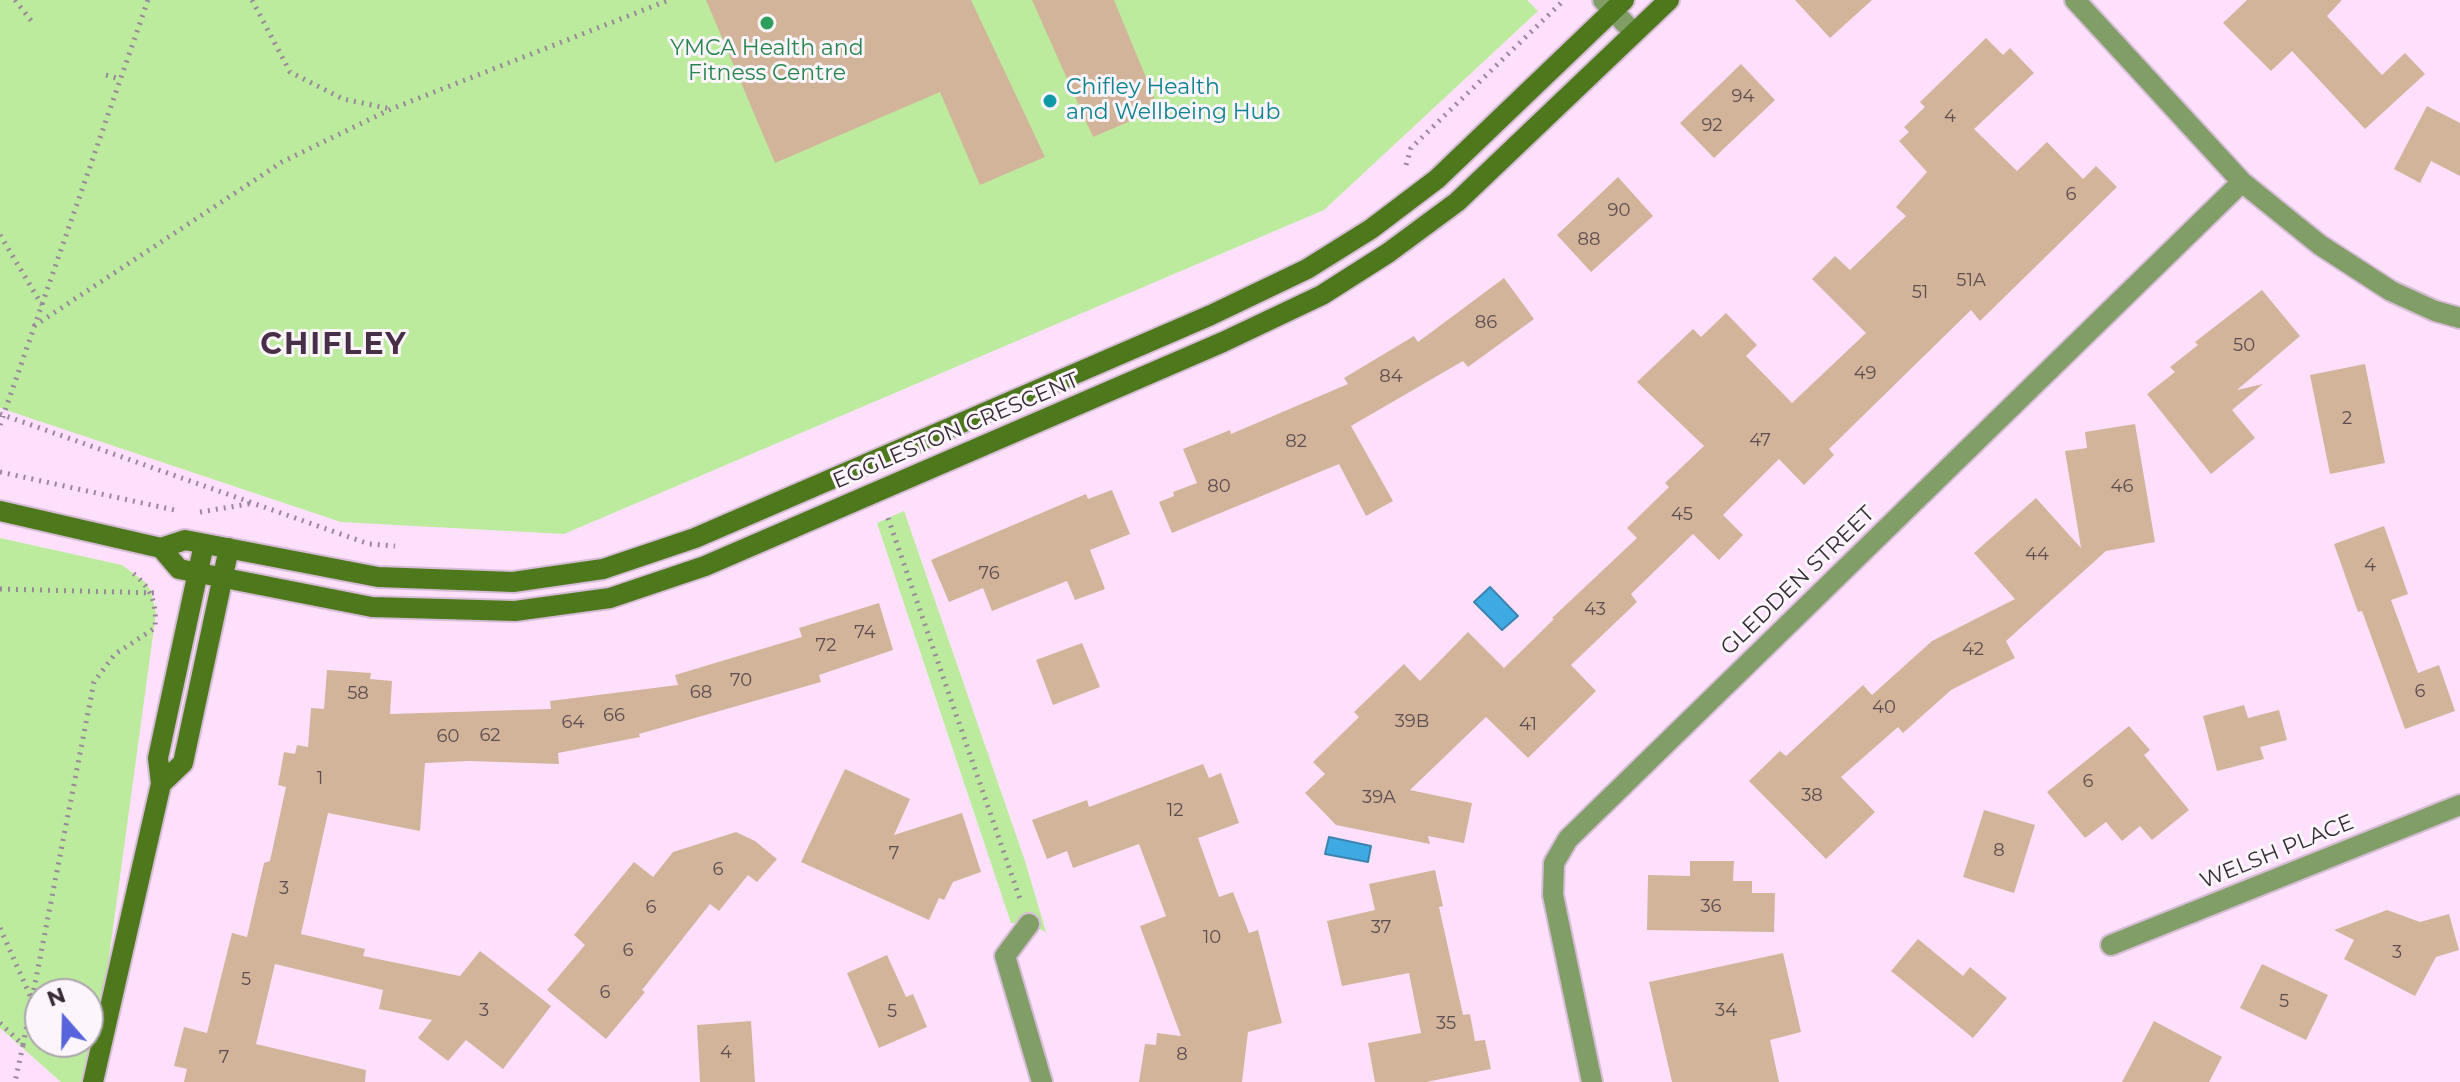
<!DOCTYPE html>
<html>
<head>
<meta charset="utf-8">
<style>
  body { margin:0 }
  #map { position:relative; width:2460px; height:1082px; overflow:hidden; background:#fee0fd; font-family:Montserrat,sans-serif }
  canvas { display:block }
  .north { position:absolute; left:24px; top:978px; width:80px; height:80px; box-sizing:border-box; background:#fcf6fc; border:2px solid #ada5ad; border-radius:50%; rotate:340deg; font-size:22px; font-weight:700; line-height:32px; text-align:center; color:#372c37 }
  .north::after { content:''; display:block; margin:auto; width:28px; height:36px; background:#5864db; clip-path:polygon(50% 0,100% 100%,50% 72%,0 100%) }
</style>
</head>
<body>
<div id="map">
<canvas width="2460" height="1082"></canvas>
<div class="north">N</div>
</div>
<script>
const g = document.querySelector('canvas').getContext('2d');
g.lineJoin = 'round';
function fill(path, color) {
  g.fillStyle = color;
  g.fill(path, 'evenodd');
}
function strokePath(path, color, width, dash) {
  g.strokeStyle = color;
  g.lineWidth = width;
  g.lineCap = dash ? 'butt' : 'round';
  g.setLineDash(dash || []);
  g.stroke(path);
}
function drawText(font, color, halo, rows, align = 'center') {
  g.font = font + ' Montserrat,sans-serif';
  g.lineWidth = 6;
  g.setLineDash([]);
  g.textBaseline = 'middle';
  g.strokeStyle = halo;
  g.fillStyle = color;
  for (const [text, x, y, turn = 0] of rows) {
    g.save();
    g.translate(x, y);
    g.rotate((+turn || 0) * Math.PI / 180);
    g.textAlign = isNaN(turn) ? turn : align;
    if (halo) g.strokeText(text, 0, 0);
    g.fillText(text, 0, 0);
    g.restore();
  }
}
const green = new Path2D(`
  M0,0h1527l11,11 -214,199 -760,324 -223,-12 -341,-114z
  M904,511l121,350 21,71 -17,-8 -18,-1 -134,-400z
  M0,538l122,27 23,17 6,9 5,22 -64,469h-31l-61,-54zM40,994h48v48h-48z`);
const water = new Path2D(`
  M1490,587l28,29 -16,14 -28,-28z
  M1329,837l42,9 -3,16 -43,-8z`);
const building = new Path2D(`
  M706,0h265l74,157 -65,28 -40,-93 -165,71z
  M1032,0h82l45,109 -66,28z
  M1795,0h77l-42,38z
  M2247,0h95l-15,16 55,59 23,-22 20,21 -60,55 -73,-78 -21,20 -48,-48z
  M1986,38l17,17 7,-7 24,25 -60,56 43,42 30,-29 36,37 13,-13 21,21 -137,134 -9,-11 -142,139 5,6 -30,30 -25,-26 -56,56 20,20 -24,25 -26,-26 -62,60 6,8 -66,63 25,26 -68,67 -42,-41 -76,73 62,13 -8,40 -36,-7 2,8 -94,-19 -31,-32 20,-19 -12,-12 46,-45 -5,-5 50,-48 16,17 48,-49 36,36 50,-49 -2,-1 85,-80 -10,-10 42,-41 -4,-4 39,-37 -67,-64 56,-53 8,8 25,-24 31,32 -11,11 46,47 74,-70 -54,-54 23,-23 15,14 56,-54 -10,-9 31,-35 -28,-31 10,-9 -5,-5 21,-20 -5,-5z
  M1741,64l34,36 -61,58 -34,-35z
  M2427,106l33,17v53l-29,-15 -11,22 -26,-14z
  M1618,177l35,39 -62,56 -34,-37z
  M1504,278l30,41 -66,48 -5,-6 -112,65 42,75 -27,15 -27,-52 -167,69 -13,-31 15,-6 -1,-4 24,-9 -14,-34 47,-19 1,4 117,-50 -4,-6 70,-42 4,6z
  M2262,290l38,46 -63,54 26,-6 -31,26 23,28 -44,36 -64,-80 28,-22 -5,-5 28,-22 -3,-3z
  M2365,364l20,99 -55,11 -20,-99z
  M2135,424l20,118 -49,9 -100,90 9,17 -64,32 -48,43 -5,-6 -57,50 34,35 -49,47 -77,-78 31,-30 6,5 77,-71 9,10 60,-54 83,-42 -41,-46 62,-55 45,50 -16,-97 22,-3 -2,-16z
  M1112,490l18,44 -40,16 15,39 -30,11 -8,-19 -75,30 -9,-23 -34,14 -18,-42 155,-66 2,5z
  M2384,526l24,68 -17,6 27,73 21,-8 16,46 -50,18 -43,-118 -4,1 -24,-68z
  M879,603l14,47 -74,25 2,7 -182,52 1,3 -82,16 1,11 -90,-3 -44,2 -5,68 -92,-18 -27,121 64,15 -2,7 97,20 20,-25 71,55 -48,63 -37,-29 -18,21 -30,-23 14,-18 -53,-11 4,-19 -108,-26 -19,80 110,26 -1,12h-181l3,-13 -13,-3 10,-39 23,6 25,-100 15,4 17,-74 6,-2 16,-74 -8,-2 6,-33 11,2 2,-9 11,2 3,-39 13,1 3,-39 44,3 -1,6 22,2 -2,33 161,-5 -1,-8 128,-16 -3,-10 127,-38 -3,-9z
  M1082,643l18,44 -47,18 -17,-45z
  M2244,705l4,13 31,-8 8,30 -27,7 4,12 -47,12 -14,-55z
  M2129,726l21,24 -6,5 45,55 -37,30 -12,-14 -18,15 -16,-19 -21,16 -38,-46z
  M1203,764l6,14 12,-5 18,50 -41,15 21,59 14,-5 16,41 9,-3 24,93 -34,9 -6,50h-103l6,-38 11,1 1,-12 24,3 -41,-110 26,-10 -27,-72 -66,24 -6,-17 -20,8 -15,-39 55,-20 2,7z
  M845,769l65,30 -16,36 68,-22 19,59 -28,10 -9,18 -5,-2 -10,22 -128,-58z
  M1984,810l51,15 -21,68 -51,-16z
  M736,832l19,9 22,18 -20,23 -9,-7 -29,36 -9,-7 -68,86 3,2 -39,47 -59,-49 38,-45 -11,-10 60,-73 19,15 20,-25z
  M1690,861h44l-1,20h19v12h23l-1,39 -127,-2 1,-55 42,1z
  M1435,870l8,36 -4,1 24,108 7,-1 5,27 10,-1 6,29 -65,13h-51l-7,-39 53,-10 -12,-60 -67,13 -15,-65 48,-11 -6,-26z
  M2387,910l33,12 29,-8 10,36 -23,7 -21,39 -71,-37 10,-19 -20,-10z
  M1918,939l45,37 7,-9 37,31 -34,40 -82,-67z
  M1783,953l18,79 -31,8 9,42h-107l-23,-100z
  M887,955l19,42 7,-3 14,33 -48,21 -32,-75z
  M2262,964l66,31 -22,45 -66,-32z
  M751,1021l4,61h-55l-3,-57z
  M2154,1021l68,36 -13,25h-87z`);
const path = new Path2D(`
  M15,0l18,23
  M252,0l38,72 53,27 48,10
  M106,75l14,4
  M1406,165l5,-17 153,-148
  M0,235l42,70
  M34,326l248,-164 109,-53 278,-109
  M0,414l369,130 26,2
  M0,425l148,-425
  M0,472l179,39
  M200,512l54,-9
  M888,518l132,381
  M0,589l157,4
  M0,928l32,72
  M0,1023l23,22 -8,37
  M23,1045l71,-363 21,-28 40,-26c2,-25 -4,-42 -25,-57`);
const street = new Path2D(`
  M1603,0l31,33
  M2075,0l167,182 78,63 71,46 44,20 25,7
  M1029,924l-24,32 37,126
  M2111,945l349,-140
  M1592,1082l-39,-187 1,-32 14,-24 674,-657`);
const secondary = new Path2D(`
  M0,511l161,37 24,-8 193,37 135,5 90,-13 92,-31 516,-223 96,-46 64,-40 66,-50 187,-179
  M161,548l18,21 193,38 143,4 95,-13 95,-32 518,-224 99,-47 66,-42 69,-51 212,-202
  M161,784l22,-21 46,-215
  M93,1082l68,-298 -3,-26 46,-214`);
const markers = [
  [767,23,8,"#2e9e5b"],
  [1050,101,8,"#0f9aa8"]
];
const numberNames = [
  ["94",1743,97],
  ["4",1950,117],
  ["92",1712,126],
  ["6",2071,195],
  ["90",1619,211],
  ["88",1589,240],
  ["51A",1971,281],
  ["51",1920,293],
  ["86",1486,323],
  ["50",2244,346],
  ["49",1865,374],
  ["84",1391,377],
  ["2",2347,419],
  ["47",1760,441],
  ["82",1296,442],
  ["80",1219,487],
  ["46",2122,487],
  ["45",1682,515],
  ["44",2037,555],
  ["4",2370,566],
  ["76",989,574],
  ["43",1595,610],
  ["74",865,633],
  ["72",826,646],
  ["42",1973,650],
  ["70",741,681],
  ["6",2420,692],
  ["68",701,693],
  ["58",358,694],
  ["40",1884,708],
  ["66",614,716],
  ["39B",1412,722],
  ["64",573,723],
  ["41",1528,725],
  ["62",490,736],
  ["60",448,737],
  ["1",320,779],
  ["6",2088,782],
  ["38",1812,796],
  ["39A",1379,798],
  ["12",1175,811],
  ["8",1999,851],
  ["7",894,854],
  ["6",718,870],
  ["3",284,889],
  ["36",1711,907],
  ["6",651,908],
  ["37",1381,928],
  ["10",1212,938],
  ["6",628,951],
  ["3",2397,953],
  ["5",246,980],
  ["6",605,993],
  ["5",2284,1002],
  ["3",484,1011],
  ["34",1726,1011],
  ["5",892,1012],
  ["35",1446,1024],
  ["4",726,1053],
  ["8",1182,1055],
  ["7",224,1058]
];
const leisureNames = [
  ["YMCA Health and",767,49],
  ["Fitness Centre",767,74]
];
const cultureNames = [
  ["Chifley Health",1066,88],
  ["and Wellbeing Hub",1066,113]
];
const streetNames = [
  ["EGGLESTON CRESCENT",956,431,-23],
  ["GLEDDEN STREET",1798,581,-44],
  ["WELSH PLACE",2277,852,-22]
];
const districtNames = [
  ["CHIFLEY",334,345]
];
fill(green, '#bceb9e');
fill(water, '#3eaae4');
strokePath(water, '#3c84b0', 2);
fill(building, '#d2b49b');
strokePath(street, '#d6bcd5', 24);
strokePath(secondary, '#d6bcd5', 24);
strokePath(path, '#9b879b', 5, [2, 6]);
strokePath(street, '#819e67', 20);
strokePath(secondary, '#4e781c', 20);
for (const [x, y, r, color] of markers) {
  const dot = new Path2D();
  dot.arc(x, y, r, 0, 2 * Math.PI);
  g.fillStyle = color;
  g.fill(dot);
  strokePath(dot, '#fcf6fc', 3);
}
drawText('18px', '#5e4e50', null, numberNames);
drawText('22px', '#27864d', '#fcf6fc', leisureNames);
drawText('22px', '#0d838f', '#fcf6fc', cultureNames, 'left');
drawText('22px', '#372c37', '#fcf6fc', streetNames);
g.letterSpacing = '2px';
drawText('bold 30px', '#473047', '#fcf6fc', districtNames);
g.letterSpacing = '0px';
</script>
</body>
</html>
